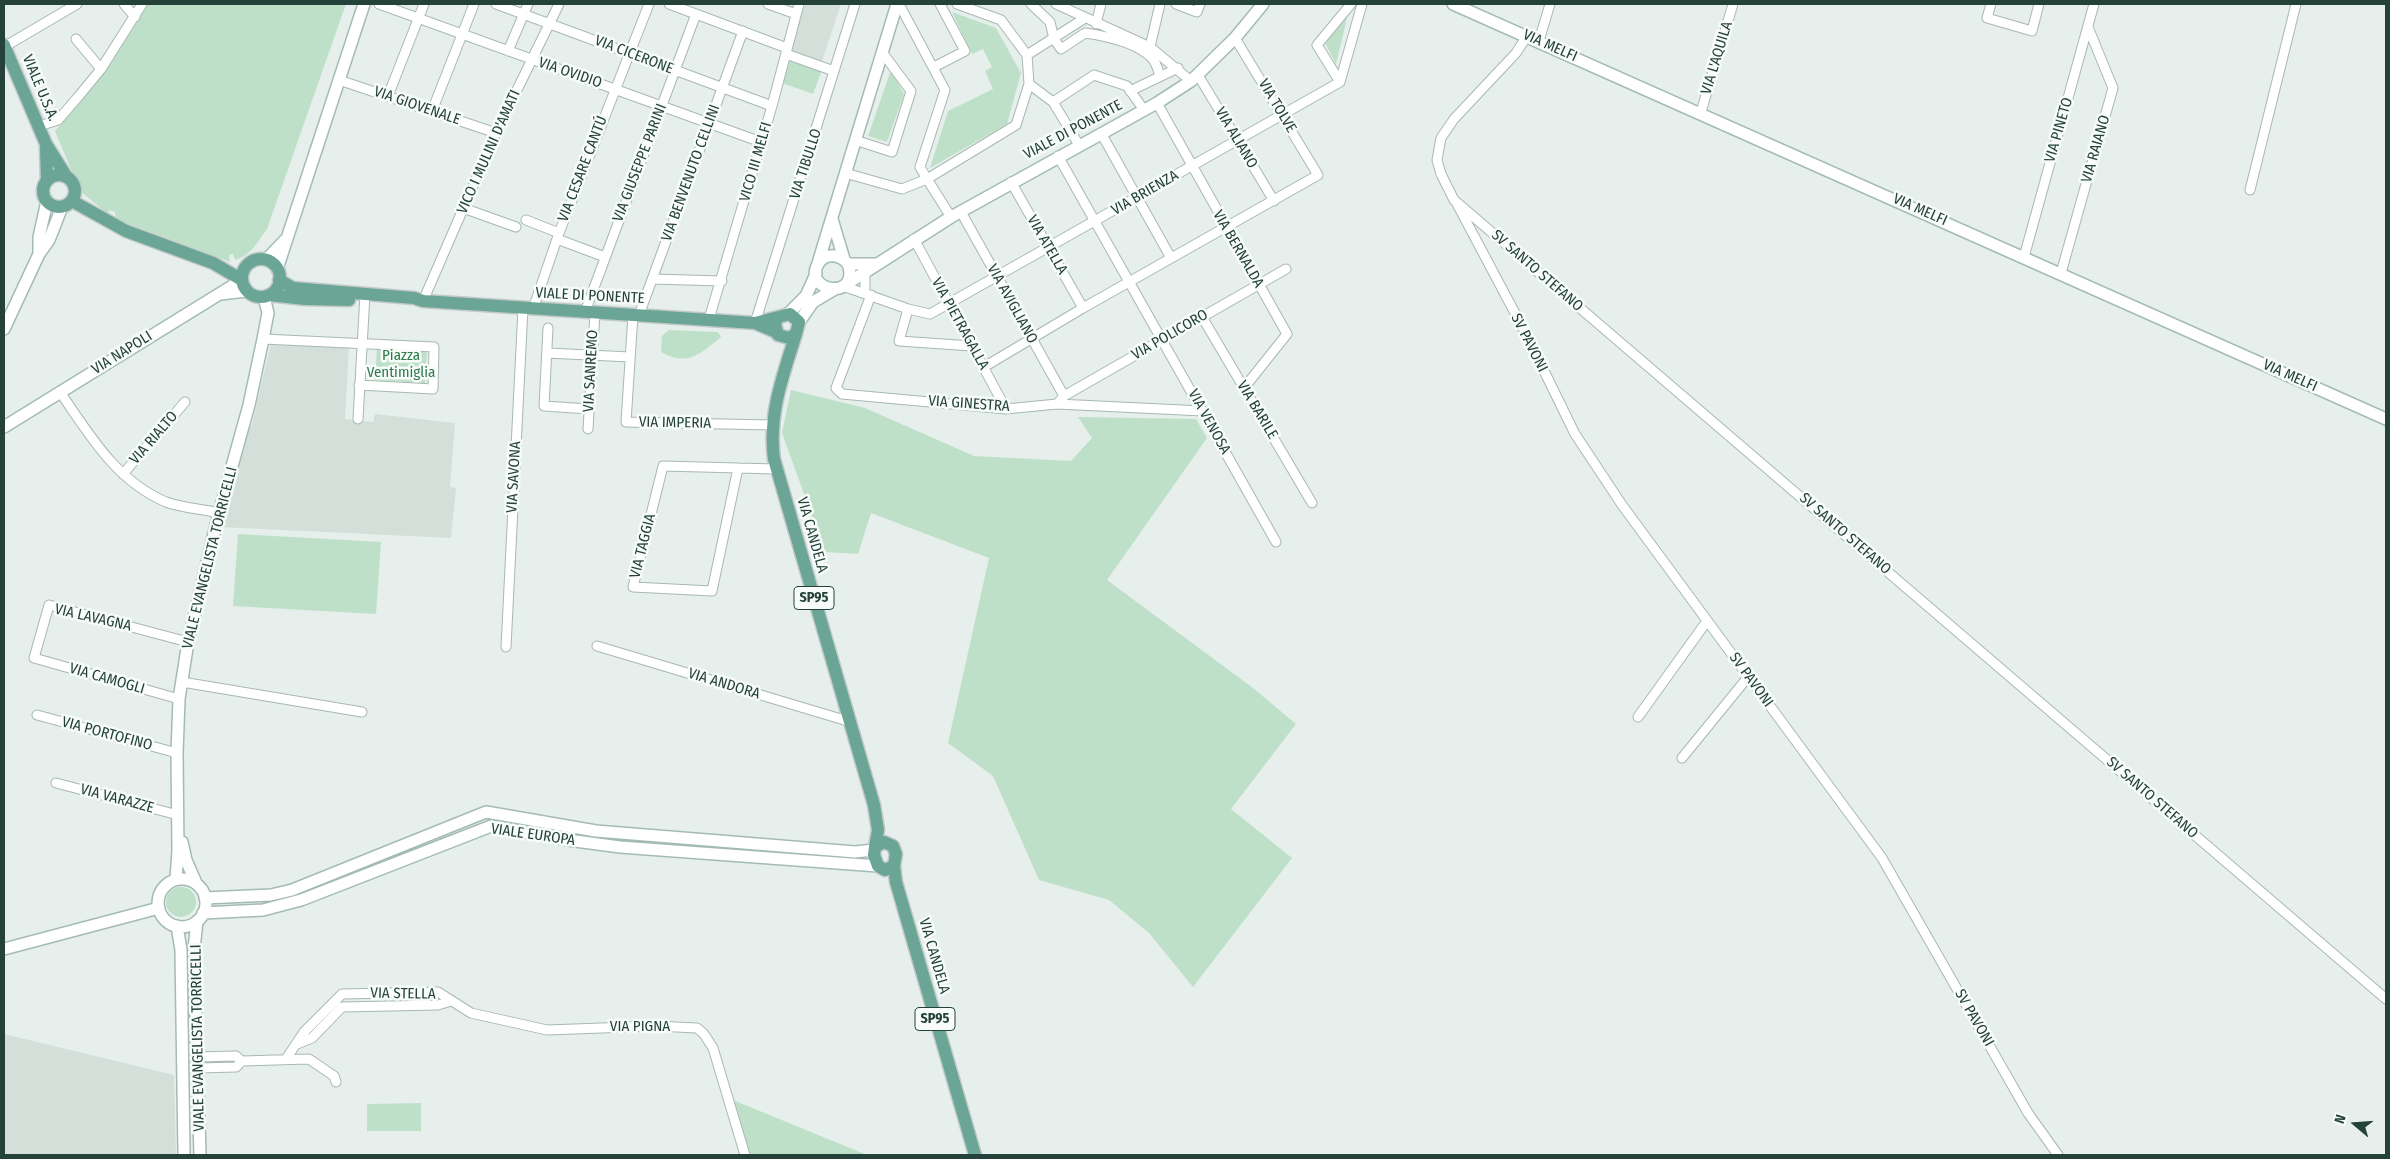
<!DOCTYPE html>
<html>
<head>
<meta charset="utf-8">
<style>
  body { margin:0 }
  #map { position:relative; width:2390px; height:1159px; overflow:hidden; background:#e6efeb; font-family:"Fira Sans Condensed",sans-serif }
  canvas { display:block }
  .frame { position:absolute; inset:0; border:5px solid #24423a; pointer-events:none }
  .north { position:absolute; left:2330px; top:1099px; width:50px; height:50px; -webkit-text-stroke:4px #f7fbf9; paint-order:stroke; rotate:288deg; font-size:14px; font-weight:700; line-height:20px; text-align:center; color:#24423a }
  .north::after { content:''; display:block; margin:auto; width:18px; height:22px; background:#24423a; clip-path:polygon(50% 0,100% 100%,50% 72%,0 100%) }
</style>
</head>
<body>
<div id="map">
<canvas width="2390" height="1159"></canvas>
<div class="frame"></div>
<div class="north">N</div>
</div>
<script>
const g = document.querySelector('canvas').getContext('2d');
g.lineJoin = 'round';
function fill(path, color) {
  g.fillStyle = color;
  g.fill(path, 'evenodd');
}
function strokePath(path, color, width, dash) {
  g.strokeStyle = color;
  g.lineWidth = width;
  g.lineCap = dash ? 'butt' : 'round';
  g.setLineDash(dash || []);
  g.stroke(path);
}
function drawText(font, color, halo, rows, align = 'center') {
  g.font = font + ' "Fira Sans Condensed",sans-serif';
  g.lineWidth = 5;
  g.setLineDash([]);
  g.textBaseline = 'middle';
  g.strokeStyle = halo;
  g.fillStyle = color;
  for (const [text, x, y, turn = 0] of rows) {
    g.save();
    g.translate(x, y);
    g.rotate((+turn || 0) * Math.PI / 180);
    g.textAlign = isNaN(turn) ? turn : align;
    if (halo) g.strokeText(text, 0, 0);
    g.fillText(text, 0, 0);
    g.restore();
  }
}
const built = new Path2D(`
  M805,4h36l-19,57 -32,-10z
  M271,343l78,4 -4,72 28,3 2,-8 80,9 -5,64 6,1 -5,50 -231,-11 28,-101 4,-1z
  M4,1034l170,41 2,80h-172z`);
const green = new Path2D(`
  M148,4h198l-79,225c-9,12 -16,27 -32,31l-2,-6 -4,1 1,7 -114,-43 -1,-7 -6,-2 -1,4 -28,-23 -25,-60c34,-41 67,-81 93,-127z
  M952,12l44,16 25,45 -14,51 -77,44 18,-57 45,-22 -8,-18 7,-4 -9,-18 -11,5z
  M1348,14l-12,50 -11,-21z
  M791,59l31,11 -9,24 -31,-11z
  M891,70l13,24 -17,48 -19,-6z
  M669,330l49,2 3,5c-21,17 -33,30 -60,15l1,-16z
  M377,347l50,3 -2,33 -50,-3z
  M791,390l74,18 109,48 97,5 21,-23 -14,-21 118,2 11,19 -100,142 146,108 43,36 -65,85 61,49 -99,129 -44,-54 -40,-33 -70,-20 -46,-104 -45,-33 41,-185 -118,-45 -13,41 -33,-2 -43,-119z
  M238,534l143,8 -5,72 -143,-8z
  M166 902a15 15 0 1 1 30 0a15 15 0 1 1-30 0Z
  M728,1098l139,57h-120z
  M421,1103v28h-54v-27z`);
const street = new Path2D(`
  M124,4l11,13
  M379,4l382,138
  M496,4l276,102
  M669,4l118,44
  M768,4l28,10
  M957,4l44,16 26,35 2,29 24,18 26,43
  M1031,4l19,18 4,17 7,10 24,-16c21,3 51,9 67,25 4,4 6,12 8,18
  M1056,4l94,43 41,34
  M1176,4l21,8 3,-8
  M1991,4l-4,14 45,13 7,-27
  M1096,24l5,-20
  M1527,36l-11,17 -62,66 -13,19 -4,22 4,14 13,26 932,799
  M76,39l25,30
  M1539,41l11,-37
  M4,47l73,-43
  M1150,47l10,-43
  M508,51l20,-47
  M786,54l48,17
  M1027,55l58,-37
  M934,67l31,-16 -25,-47
  M1198,75l76,126
  M339,80l157,53
  M1340,82l-23,-37 34,-41
  M1340,82l22,-78
  M1130,91l48,-23
  M388,96l36,-92
  M1053,102l41,-27 33,11 17,24
  M1157,103l130,231 -43,54
  M432,111l42,-107
  M1701,112l32,-108
  M39,126l19,-6 20,-23 23,-28 41,-65
  M1101,133l70,125
  M855,140l37,12 19,-61 -29,-39
  M1058,156l218,386
  M845,173l57,16 25,-10 -7,-12 25,-77 -46,-86
  M1011,182l72,126
  M2250,190l46,-186
  M1457,204l68,128 50,102 47,71 260,353 146,255 30,42
  M463,208l53,19
  M961,212l103,184
  M951,217l-24,-38 89,-54 13,-41
  M526,220l33,13
  M557,239l48,18
  M914,239l92,170
  M2024,257l70,-253
  M2061,273l52,-185 -25,-61
  M652,279l70,2
  M843,286l65,23 22,5 410,-232
  M865,293v-21
  M871,295l-35,93 6,6 164,15 51,-5 146,7
  M423,301l73,-168 63,-129
  M533,309l26,-76 90,-229
  M908,309l-9,32 73,5
  M585,312l111,-298
  M633,315l-7,107 146,3
  M639,315l104,-284
  M1202,317l110,186
  M709,319l63,-213 27,-102
  M755,323l100,-319
  M548,328l-4,78 45,3
  M263,339l171,8 -1,42 -74,-4
  M547,353l83,4
  M984,367l99,-59 235,-133 -83,-137
  M60,392c29,42 56,89 106,110 16,6 36,7 53,11
  M1057,404l7,-8 222,-127
  M358,419l7,-125
  M588,429l7,-117
  M738,468l-26,123 -79,-4 30,-121 113,3
  M123,474l62,-72
  M597,646l254,76
  M506,647l17,-339
  M182,682l180,30
  M179,699l-145,-41 15,-53 139,37
  M37,715l140,38
  M1638,717l69,-96
  M1682,758l66,-81
  M56,783l122,32
  M297,1044l15,-6 30,-31 96,-2 13,-4
  M198,1057l38,-1 6,5 67,-2 25,17 2,6
  M286,1059l18,-27 38,-38 96,-2 33,21 76,17 109,-4 41,2 7,6 9,14 32,107
  M199,1068l37,-1 6,-6`);
const secondary = new Path2D(`
  M1453,4l933,415
  M832,219l12,40
  M39,254v-17l8,-36
  M266,260l19,-20
  M818,263l79,-259
  M848,264c13,37 -46,28 -30,0 7,-12 22,-10 30,0h30
  M277,269l87,-265
  M845,285l106,-68 206,-114 34,-22 44,-43 28,-34
  M220,294l27,-3
  M788,314l18,-18 10,-22
  M799,322l14,-20 22,-13
  M4,329l35,-75 10,-14 13,-33
  M4,427l238,-147
  M182,842l4,18 10,23
  M176,879l2,-28 -1,-98 2,-54 9,-57 31,-129 30,-108 14,-66 5,-26 -4,-16
  M158 903a24 24 0 1 1 48 0a24 24 0 1 1-48 0Z
  M205,898l66,-3 21,-5 194,-78 110,19 259,21 19,-2
  M203,913l60,-3 38,-10 190,-74 84,15 45,6 258,19
  M197,921l-3,28 6,206
  M177,926l4,24 3,205
  M4,949l155,-41`);
const primary = new Path2D(`
  M4,45l42,99 20,32
  M46,147l1,33
  M43 191a16 16 0 1 1 32 0a16 16 0 1 1-32 0Z
  M72,201l54,30 87,32 29,17
  M242 278a19 19 0 1 1 38 0a19 19 0 1 1-38 0Z
  M279,280l14,8 121,10 9,3 332,22 21,9
  M269,295l36,4 44,1
  M755,323l35,-9 9,8 -3,12 -7,4 -11,-3 -3,-11 3,-7
  M796,334c-13,41 -28,81 -22,125l100,346 4,25 -3,17
  M884,842l9,4 3,8 -2,12 -9,4 -7,-4 -4,-11 1,-8z
  M894,866l2,16 79,273`);
const shields = [
  [814,598,40],
  [935,1019,40]
];
const shieldNames = [
  ["SP95",814,598],
  ["SP95",935,1019]
];
const streetNames = [
  ["VIA MELFI",1550,46,24],
  ["VIA CICERONE",634,55,21],
  ["VIA L'AQUILA",1717,58,-73],
  ["VIA OVIDIO",570,73,19],
  ["VIALE U.S.A.",40,88,67],
  ["VIA GIOVENALE",417,106,19],
  ["VIA TOLVE",1277,106,59],
  ["VIALE DI PONENTE",1073,130,-28],
  ["VIA PINETO",2059,130,-74],
  ["VIA ALIANO",1236,138,59],
  ["VIA RAIANO",2096,149,-74],
  ["VICO I MULINI D'AMATI",489,152,-66],
  ["VICO III MELFI",756,162,-74],
  ["VIA GIUSEPPE PARINI",640,163,-69],
  ["VIA TIBULLO",806,164,-72],
  ["VIA CESARE CANTÚ",583,169,-69],
  ["VIA BENVENUTO CELLINI",691,173,-70],
  ["VIA BRIENZA",1145,193,-30],
  ["VIA MELFI",1920,210,24],
  ["VIA ATELLA",1047,245,60],
  ["VIA BERNALDA",1238,249,60],
  ["SV SANTO STEFANO",1537,271,41],
  ["VIALE DI PONENTE",590,296,3],
  ["VIA AVIGLIANO",1012,304,61],
  ["VIA PIETRAGALLA",960,324,61],
  ["VIA POLICORO",1170,335,-30],
  ["SV PAVONI",1529,343,63],
  ["VIA NAPOLI",122,353,-32],
  ["VIA SANREMO",591,371,-87],
  ["VIA MELFI",2290,376,24],
  ["VIA GINESTRA",969,404,4],
  ["VIA BARILE",1257,410,59],
  ["VIA VENOSA",1209,422,61],
  ["VIA IMPERIA",675,423,1],
  ["VIA RIALTO",154,438,-49],
  ["VIA SAVONA",514,477,-87],
  ["SV SANTO STEFANO",1845,534,41],
  ["VIA CANDELA",812,535,74],
  ["VIA TAGGIA",643,546,-76],
  ["VIALE EVANGELISTA TORRICELLI",210,558,-76],
  ["VIA LAVAGNA",93,618,13],
  ["VIA CAMOGLI",107,679,16],
  ["SV PAVONI",1751,680,54],
  ["VIA ANDORA",724,684,17],
  ["VIA PORTOFINO",107,734,15],
  ["SV SANTO STEFANO",2152,798,41],
  ["VIA VARAZZE",117,799,15],
  ["VIALE EUROPA",533,835,8],
  ["VIA CANDELA",934,956,74],
  ["VIA STELLA",403,994,1],
  ["SV PAVONI",1974,1018,60],
  ["VIA PIGNA",640,1027],
  ["VIALE EVANGELISTA TORRICELLI",198,1038,-91]
];
const parkNames = [
  ["Piazza",401,356],
  ["Ventimiglia",401,373]
];
fill(built, '#d4dfda');
fill(green, '#bfe0c8');
strokePath(street, '#a8b8b2', 11);
strokePath(secondary, '#a4bbb3', 14);
strokePath(primary, '#c2cac8', 15);
strokePath(street, '#fff', 9);
strokePath(secondary, '#fff', 11);
strokePath(primary, '#6aa596', 12);
for (const [x, y, w] of shields) {
  const box = new Path2D();
  box.roundRect(x - w / 2, y - 11.5, w, 23, 4);
  g.fillStyle = '#f7fbf9';
  g.fill(box);
  strokePath(box, '#24423a', 1);
}
drawText('bold 14px', '#24423a', null, shieldNames);
drawText('15px', '#24423a', '#f7fbf9', streetNames);
drawText('15px', '#2d7a4b', '#f7fbf9', parkNames);
</script>
</body>
</html>
